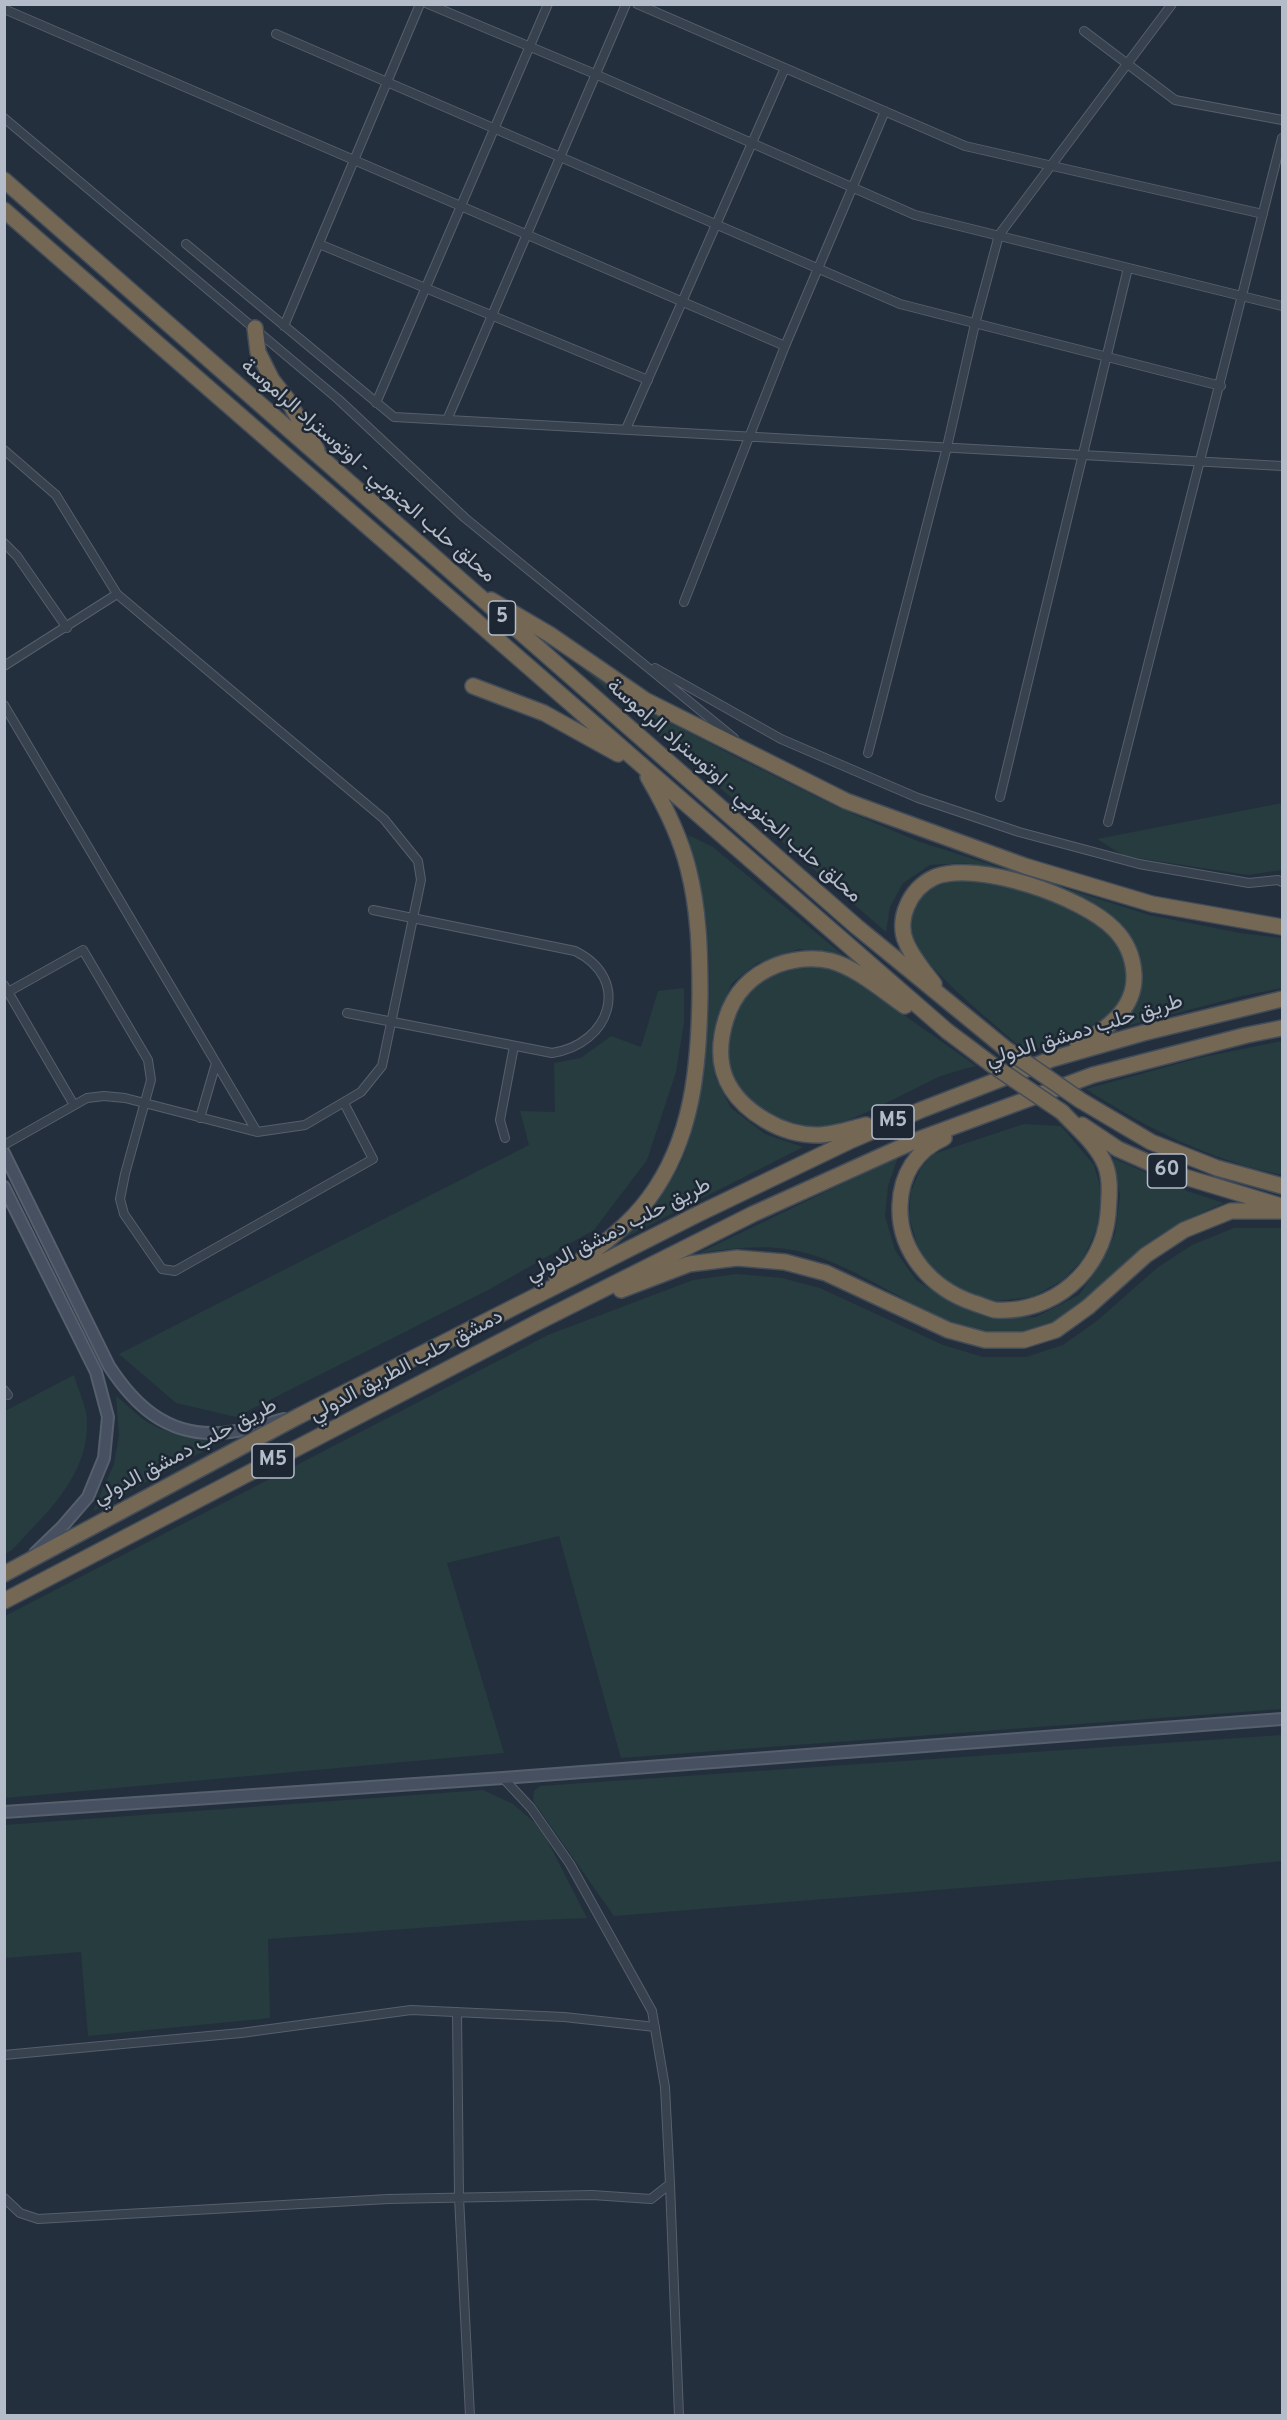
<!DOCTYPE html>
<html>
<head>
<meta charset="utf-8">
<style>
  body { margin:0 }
  #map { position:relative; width:1287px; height:2420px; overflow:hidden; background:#242f3e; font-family:Overpass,sans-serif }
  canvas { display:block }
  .frame { position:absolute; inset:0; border:6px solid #b4bcc9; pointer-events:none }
</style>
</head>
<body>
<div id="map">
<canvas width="1287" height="2420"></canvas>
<div class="frame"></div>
</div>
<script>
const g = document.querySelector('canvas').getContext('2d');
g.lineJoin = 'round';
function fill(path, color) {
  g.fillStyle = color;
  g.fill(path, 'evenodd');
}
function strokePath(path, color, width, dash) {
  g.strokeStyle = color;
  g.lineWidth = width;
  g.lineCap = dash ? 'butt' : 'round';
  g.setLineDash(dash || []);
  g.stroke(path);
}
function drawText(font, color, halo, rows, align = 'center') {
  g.font = font + ' Overpass,Vazirmatn,sans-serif';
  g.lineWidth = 5;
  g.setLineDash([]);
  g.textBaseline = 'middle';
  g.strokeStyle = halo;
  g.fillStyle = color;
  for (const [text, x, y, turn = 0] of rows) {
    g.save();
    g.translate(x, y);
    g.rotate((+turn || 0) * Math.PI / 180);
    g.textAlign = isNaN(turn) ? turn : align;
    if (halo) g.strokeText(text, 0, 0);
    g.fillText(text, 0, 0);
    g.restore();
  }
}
const green = new Path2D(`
  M574,661l66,45 92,49 107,53 81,34 229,73 91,18 42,5v50l-40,8 -123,32 14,-23 2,-56 -23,-34 -37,-20 -47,-17 -64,-15 -34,2 -27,18 -13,24 -4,25z
  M1282,803v67l-34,5 -124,-19 -27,-17z
  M688,835l25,12 131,109 -45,-7 -42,14 -25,20 -15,35 -5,21 3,38 16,31 34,26 38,13 -189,96c20,-20 42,-40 58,-64 37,-56 43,-202 33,-268 -4,-26 -12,-51 -17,-76z
  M965,880c46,7 154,30 161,87 2,16 -2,30 -13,42 -17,20 -57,32 -81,42h-7c-21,-19 -113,-93 -115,-117 -1,-11 3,-22 8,-31 11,-18 27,-20 47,-23z
  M814,966l29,6 133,94c-12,3 -24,6 -35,10 -35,15 -90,50 -126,52 -20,0 -40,-8 -55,-21 -18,-14 -39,-39 -36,-64 1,-7 6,-15 8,-22 6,-15 15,-30 30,-39 15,-10 34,-13 52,-16z
  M684,988v34l-8,50 -29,88 -53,70 -104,59 -254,128 -60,-14 -57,-49 410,-209 -9,-34 35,1 -1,-49 27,-5 30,-22 30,11 17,-56z
  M1282,1041v134c-75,-16 -132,-45 -196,-86l113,-31z
  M1024,1124l37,2 33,39 7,25 -4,38 -14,31 -20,21 -31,17 -36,4 -36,-11 -30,-22 -13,-23 -8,-29 2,-25 10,-23 12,-14z
  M898,1157l-10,29 -3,30 10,34 21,30 37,24 40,14 43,-1 43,-22 19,-27 17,-34 5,-39 -7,-37 74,33 37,12c-28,12 -55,24 -80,43 -39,29 -68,80 -120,87 -81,11 -159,-74 -238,-84 -29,-4 -58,0 -87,4z
  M1234,1228h48v481l-661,49 -62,-222 -112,27 57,190 -499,45v-182l543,-281 145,-55 44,-6 45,4 38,10 123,57 40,12h43l37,-12 35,-25 59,-52 35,-23z
  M74,1375c4,14 12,31 13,45 2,56 -40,92 -75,130l-7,4v-143z
  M116,1396c11,8 21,20 33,27 21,12 50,17 73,18l-129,70 21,-47 5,-29z
  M1282,1735v126l-60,6 -608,49 -81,-115 1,-10 6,-5z
  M483,1790l30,14 28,24 46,90 -72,3 -247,18 2,79 -182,18 -7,-84 -76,6v-133z`);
const street = new Path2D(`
  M428,4l167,70 320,141 367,91
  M637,4l328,142 298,68
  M4,9l781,337 -101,256
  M1084,31l91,69 107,20
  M276,34l624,270 321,82
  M4,118l334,281 127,119 269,220
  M186,244l208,173 888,49
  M319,244l329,136
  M284,326l136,-322
  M785,346l100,-235
  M376,403l172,-399
  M447,420l179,-416
  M626,429l159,-361
  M4,450l52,45 61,99 267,225 34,42 3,19 -39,186 -21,26 -56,33 -48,7 -132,-34 -21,-2 -17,2 -83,47
  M4,543l13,13 50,72
  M4,666l113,-72
  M655,668l126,71 137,59 101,34 120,32 110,19 29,-3 4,2
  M4,705l253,427
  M868,753l79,-306 28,-123 24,-89 173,-231
  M1000,797l128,-529
  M1108,822l174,-684
  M4,985l70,120
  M8,992l75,-42 65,110 3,20 -26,94 -5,25 4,15 38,55 13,2 198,-112 -29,-56
  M347,1013l205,40c59,-9 80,-74 23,-102l-202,-41
  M200,1118l16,-55
  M505,1138l-5,-18 14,-74
  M4,1390l4,5
  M457,2012l2,185 11,219
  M4,2055l237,-22 170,-23 153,7 91,10
  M670,2184l9,232
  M4,2198l16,15 18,6 350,-20 204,-4 59,4 19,-15 -5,-97 -13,-76 -82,-147 -39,-56 -28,-30`);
const secondary = new Path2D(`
  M4,1153l105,213c26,40 58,69 108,67 22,0 46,-9 67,-14
  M4,1187l92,185 12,45 -4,41 -16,39 -26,30 -27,26
  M4,1812l499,-34 779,-59`);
const highway = new Path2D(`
  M4,180l853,747 149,122
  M4,210l943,821 44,33
  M255,328l3,24 14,28 15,19 30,51
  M491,600l58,34 96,66 201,101 179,65 127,38 130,23
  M473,686l71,27 74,41
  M934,984c-10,-13 -22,-27 -28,-42 -5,-11 -4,-25 1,-36 5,-12 15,-23 28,-29 42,-17 148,20 179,52 12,12 19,28 20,45 2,35 -28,56 -56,71
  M1080,1100l71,42 66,26 65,18
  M866,1125c-16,4 -33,10 -49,10 -18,0 -37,-6 -52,-15 -40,-24 -53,-56 -39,-101 8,-26 25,-44 51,-54 17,-6 36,-8 54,-4 26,7 52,30 74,45
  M1082,1125l36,24 54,24 109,33
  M944,1138c-28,12 -43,37 -44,67 -2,47 32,84 74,98 7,2 15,6 21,7 58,4 108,-39 113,-96 1,-16 4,-38 -5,-54 -9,-18 -27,-33 -41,-48
  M557,1278c32,-24 68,-47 92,-80 44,-59 50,-132 51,-203 0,-43 -1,-85 -12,-127 -8,-32 -23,-62 -40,-91
  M621,1290l68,-26 48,-6 48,4 41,11 122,57 37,10h39l32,-10 32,-23 58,-52 38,-25 47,-19h51
  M4,1574l295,-158 399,-202 154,-74 69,-30 131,-51 91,-26 139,-34
  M4,1601l538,-281 211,-106 164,-74 176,-65 154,-40 35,-7`);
const highwayBridge = new Path2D(`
  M1006,1049l74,51
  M991,1064l71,48`);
const shields = [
  [502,618,27],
  [893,1122,42],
  [1167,1171,39],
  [273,1461,42]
];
const shieldNames = [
  ["5",502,618],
  ["M5",893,1122],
  ["60",1167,1171],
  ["M5",273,1461]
];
const streetNames = [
  ["محلق حلب الجنوبي - اوتوستراد الراموسة",367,472,41],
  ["محلق حلب الجنوبي - اوتوستراد الراموسة",733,792,41],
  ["طريق حلب دمشق الدولي",1085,1032,-17],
  ["طريق حلب دمشق الدولي",619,1231,-27],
  ["دمشق حلب الطريق الدولي",407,1367,-28],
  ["طريق حلب دمشق الدولي",186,1453,-28]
];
fill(green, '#263c3f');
strokePath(street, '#565f6c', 10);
strokePath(secondary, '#565f6c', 14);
strokePath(highway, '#434c59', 18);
strokePath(street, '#38414e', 8);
strokePath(secondary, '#465061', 10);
strokePath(highway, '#746855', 15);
strokePath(highwayBridge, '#434c59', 18, []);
strokePath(highwayBridge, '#746855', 15);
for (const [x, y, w] of shields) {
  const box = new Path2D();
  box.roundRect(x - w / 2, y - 17, w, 34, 4.5);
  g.fillStyle = '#1d2633';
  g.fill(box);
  strokePath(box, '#b4bcc9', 1.5);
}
drawText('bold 20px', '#b4bcc9', null, shieldNames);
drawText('21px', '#b4bcc9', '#1d2633', streetNames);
</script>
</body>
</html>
